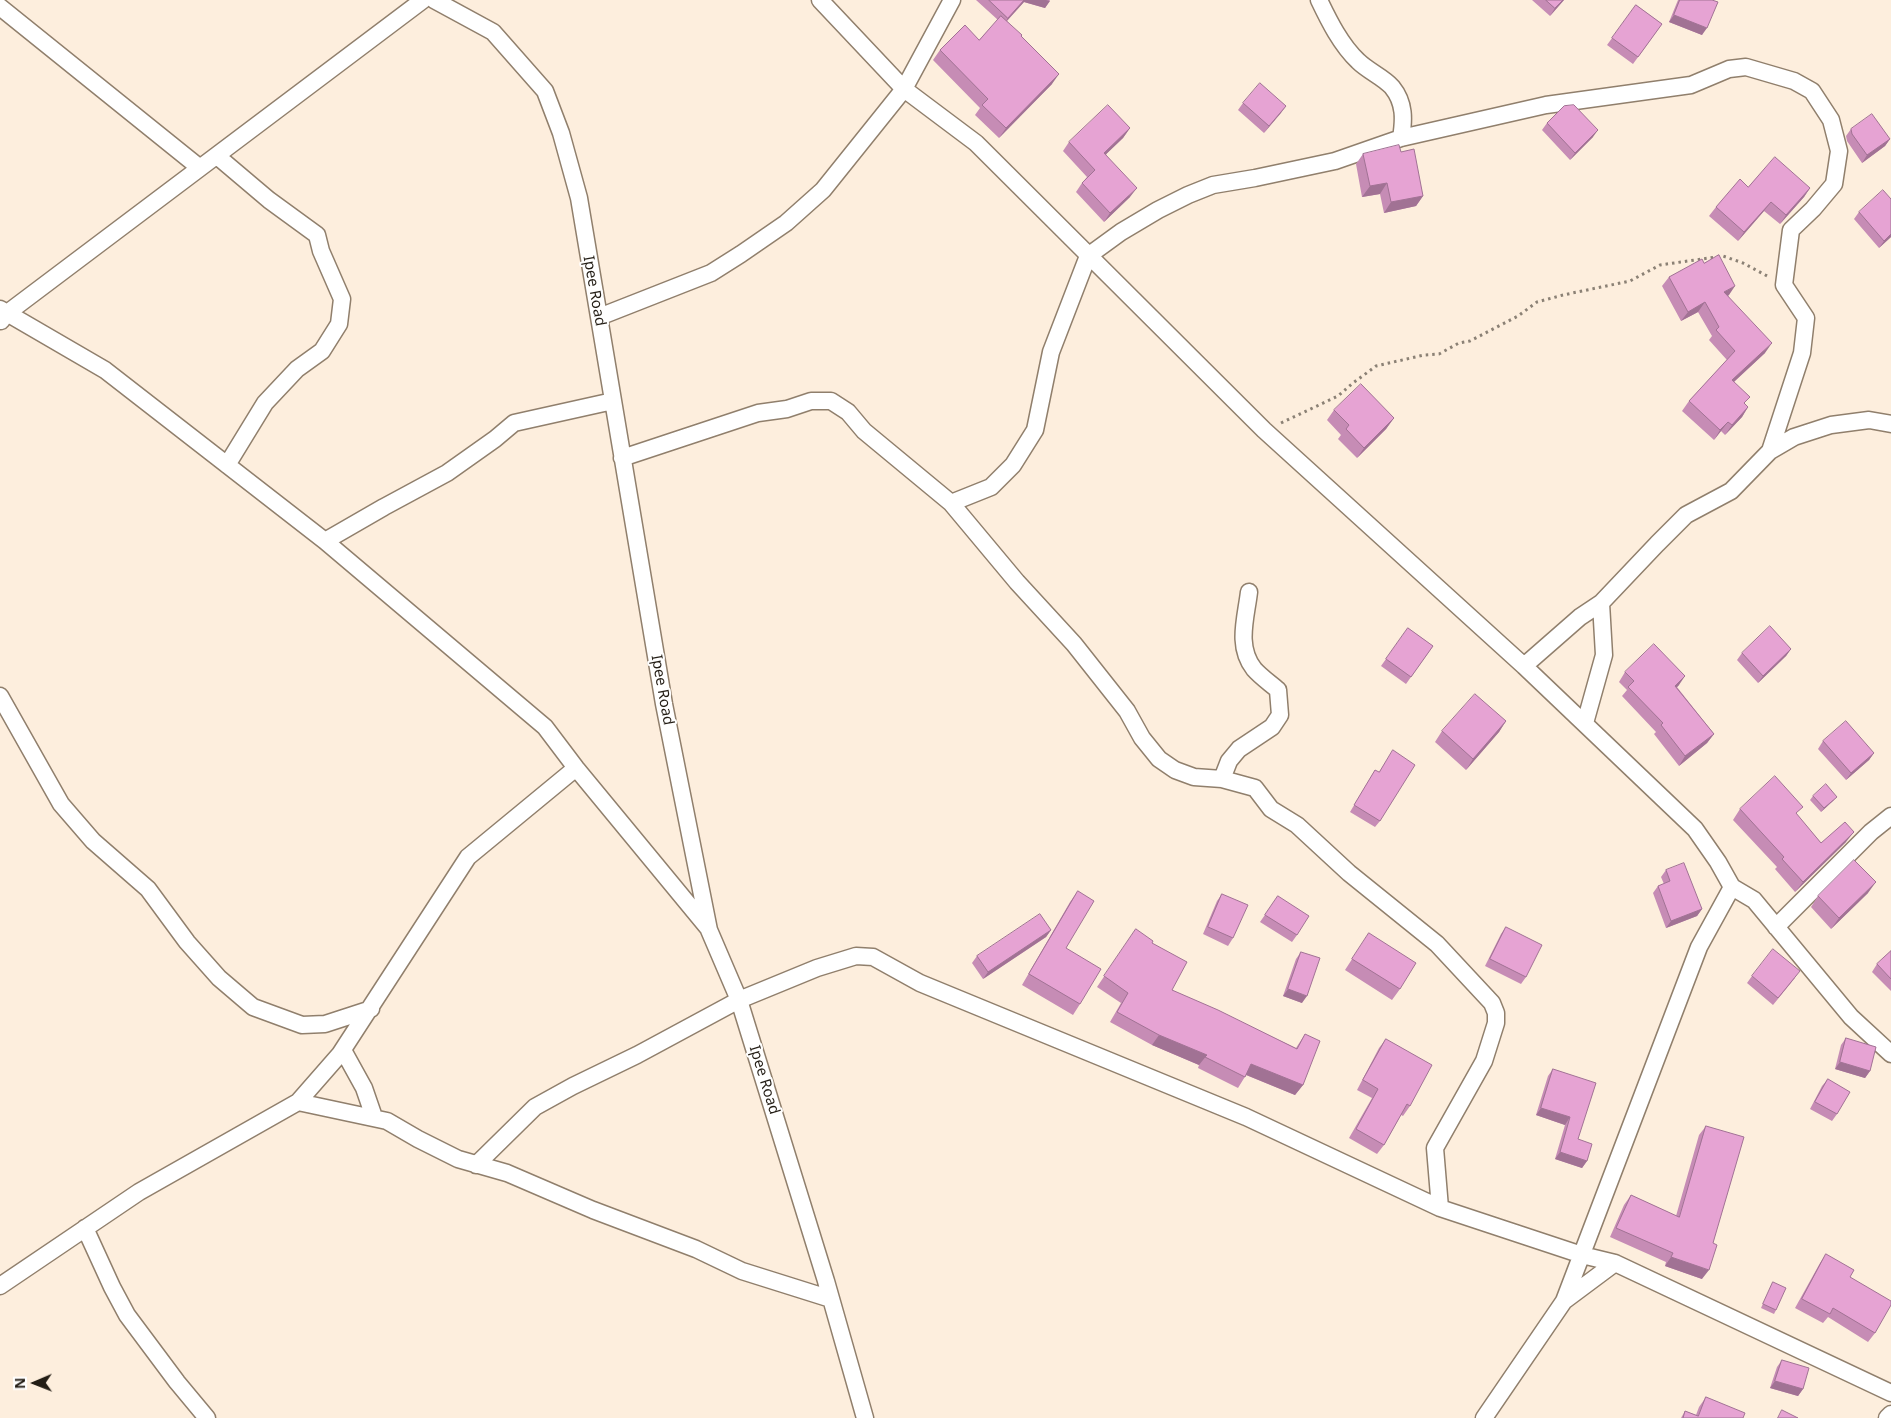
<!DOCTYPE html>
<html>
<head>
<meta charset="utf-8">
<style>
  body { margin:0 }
  #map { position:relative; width:1891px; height:1418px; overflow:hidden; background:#fdeedd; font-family:"Noto Sans",sans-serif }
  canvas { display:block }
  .north { position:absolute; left:10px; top:1358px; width:50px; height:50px; -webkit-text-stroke:4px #fff; paint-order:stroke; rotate:269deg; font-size:14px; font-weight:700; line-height:20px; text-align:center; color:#231d15 }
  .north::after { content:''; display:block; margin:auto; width:18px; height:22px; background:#231d15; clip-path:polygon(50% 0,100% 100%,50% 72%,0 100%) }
</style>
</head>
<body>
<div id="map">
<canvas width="1891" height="1418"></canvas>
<div class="north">N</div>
</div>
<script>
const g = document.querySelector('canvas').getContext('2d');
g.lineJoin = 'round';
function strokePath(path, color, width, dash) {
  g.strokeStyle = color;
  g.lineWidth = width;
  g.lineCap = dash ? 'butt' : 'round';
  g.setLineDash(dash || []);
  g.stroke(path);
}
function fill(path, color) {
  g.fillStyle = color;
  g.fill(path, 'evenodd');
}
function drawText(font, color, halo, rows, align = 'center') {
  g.font = font + ' "Noto Sans",sans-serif';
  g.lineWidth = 4;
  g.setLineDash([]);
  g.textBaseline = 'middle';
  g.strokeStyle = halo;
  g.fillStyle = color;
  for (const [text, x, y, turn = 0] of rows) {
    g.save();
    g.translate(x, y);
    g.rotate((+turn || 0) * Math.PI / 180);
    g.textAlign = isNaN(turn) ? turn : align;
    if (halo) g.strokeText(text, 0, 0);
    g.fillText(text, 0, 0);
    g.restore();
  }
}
const path = new Path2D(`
  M1281,423l57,-27 15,-13 23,-17 48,-11 15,-1 20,-11 11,-2 48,-25 19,-14 26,-7 67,-14 30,-16 63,-9 20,7 26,14`);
const street = new Path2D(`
  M434,0l59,32 52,59 16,42 18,65 85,506 45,226 30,70 87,281 39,137
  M820,0l84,89 72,54 288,287 260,236 171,163 23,33 14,25 -33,60 -135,354 -80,117
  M1319,0c10,21 22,45 39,61 10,10 25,16 34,26 13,16 12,33 9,51
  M0,7l200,161
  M217,156l52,44 48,35 4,16 21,48 -3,25 -17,27 -25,18 -32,34 -38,62
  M0,309l105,61 220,171 220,186 31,41 132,160
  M599,317l112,-44 30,-19 45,-31 37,-33 81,-101 48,-89
  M1,321l5,-7 417,-314
  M622,458l136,-45 29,-4 24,-8h20l17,11 16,19 87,72 66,79 57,62 53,67 15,27 17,21 16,11 19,7 28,2 33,9 16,21 26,16 52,48 88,71 55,59 4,10v10l-12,38 -49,87 5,60
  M951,503l40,-16 22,-22 22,-35 16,-78 37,-96 33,-24 37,-22 30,-15 25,-10 42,-7 80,-17 66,-23 145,-33 145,-20 38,-16 17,-2 48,14 18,10 19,29 8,31 -5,33 -21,25 -22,21 -7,55 22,33 -4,35 -32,98
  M325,541l59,-34 63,-34 48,-34 19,-16 99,-22
  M1524,666l56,-49 21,-14 56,-59 29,-29 45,-24 39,-40 24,-14 37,-12 38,-5 22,4
  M0,696l61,108 32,37 55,48 39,53 32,36 34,29 49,18 23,-1 46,-15
  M1585,723l19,-68 -3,-52
  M1222,779l7,-18 10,-12 33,-22 8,-12 -2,-25c-8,-7 -17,-13 -24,-21 -18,-23 -8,-51 -5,-77
  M1732,887l22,13 97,117 40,37
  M1776,927l95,-95 20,-16
  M343,1050l21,38 10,29
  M298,1102l89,19 31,18 40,20 49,14 86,37 103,39 46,22 89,28
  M476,1165l59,-58 38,-21 64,-31 102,-55 78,-32 39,-12 17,1 47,26 326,134 194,91 142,47 33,8 276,130
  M85,1228l27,59 15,28 50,67 30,36
  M0,1286l139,-94 159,-90 42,-48 128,-197 108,-89
  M1564,1301l51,-38
  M1887,1418l4,-4`);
const wall = new Path2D(`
  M976,0h74l-5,8 -21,-6 -17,19 14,15 31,48 -53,54 -24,-23 5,-7 -47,-48 7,-10 39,-10 19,-20z
  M1532,0h32l-14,16z
  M1678,0h34l-10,35 -33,-13z
  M1636,5l26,19 -29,40 -26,-19z
  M1243,103l43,3 -22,27 -26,-23z
  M1547,123l46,14 -23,23 -28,-30z
  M1130,128l-7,10 -17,16 24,43 -26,25 -28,-30 6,-9 5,-6 -24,-26 6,-9z
  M1851,129l39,10 -5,7 -23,17 -15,-22 -1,-5z
  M1401,152l22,44 -7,10 -32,7 -4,-19 -18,3 -6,-33 7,-10z
  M1748,187l62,1 -6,9 -24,27 -16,-13 -26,30 -29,-25 7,-9z
  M1859,212l32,25 -12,11 -25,-29z
  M1704,263l25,32 -1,1 37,57 -31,29 11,22 3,3 -6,10 -17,18 -4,-4 -7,9 -32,-29 7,-10 38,-41 -18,-20 3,-4 -14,-24 -17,9 -19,-35 7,-9z
  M1334,410l60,8 -8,11 -29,29 -19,-19 3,-4 -14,-15z
  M1408,628l25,18 -27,38 -25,-18z
  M1791,649l-5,7 -28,27 -21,-23 5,-7z
  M1625,672l54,13 -2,2 37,47 -7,9 -28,23 -25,-32 2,-2 -34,-36 5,-6 -8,-8z
  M1506,721l-7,11 -33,38 -31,-28 7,-11z
  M1823,741l51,12 -5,7 -23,20 -28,-31z
  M1375,770l3,2 2,49 -5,6 -25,-15z
  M1813,796l21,4 -13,12 -11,-12z
  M1740,809l57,6 24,28 25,-1 -51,50 -20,-23 2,-2 -44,-47z
  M1666,870l36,39 -5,7 -31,12 -13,-35 5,-7 6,-2 -3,-7z
  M1078,891l-12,57 14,56 -7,11 -51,-30 48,-83z
  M1868,893l-37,36 -20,-22 7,-11z
  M1222,894l11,44 -5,8 -25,-12 14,-33z
  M1278,896l19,39 -5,7 -32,-20z
  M1506,927l20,50 -5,7 -36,-18 16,-32z
  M1136,929l16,14 20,47 124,58 9,-14 -2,51 -8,10 -49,-20 -8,13 -40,-20 1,-3 -47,-20 -42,-23 11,-19 -24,-16z
  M1051,930l-5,7 -63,42 -11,-16 5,-7z
  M1369,933l31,56 -8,11 -47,-30z
  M1891,951v40l-19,-19 5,-8z
  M1301,952l1,51 -19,-7 13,-37z
  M1752,976l43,2 -22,27 -26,-22z
  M1846,1038l24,33 -5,7 -30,-9 6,-24z
  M1386,1039l24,67 -7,10 -2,-1 -17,30 -7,9 -28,-16 23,-40 -15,-8 22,-42z
  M1553,1069l25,70 9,22 -5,7 -27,-9 10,-34 -29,-10 12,-39z
  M1828,1079l9,35 -5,7 -22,-12 12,-23z
  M1706,1126l-4,153 -37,-13 1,-4 -56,-25 14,-32 7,-10 45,21 23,-81z
  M1826,1254l24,23 25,56 -7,9 -40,-25 -5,6 -28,-15 25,-45z
  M1773,1282l3,28 -2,4 -13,-6 10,-22z
  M1782,1360l21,29 -5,7 -28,-8 7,-21z
  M1706,1397l37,21h-62l4,-7 11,4 3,-8z`);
const shadedWall = new Path2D(`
  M1024,0h22l4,1 -5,7 -21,-6 -21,23 5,-7z
  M1563,0h1l-14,16 5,-8z
  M1674,15l33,13 -5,7 -33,-13z
  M1059,74l-7,10 -53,54 7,-10z
  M1286,106l-5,7 -17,20 5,-7z
  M1130,128l-7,10 -25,24 6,-9z
  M1598,130l-5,7 -23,23 5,-7z
  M1890,139l-5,7 -23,17 5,-8z
  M1387,183l-7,11 -18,3 8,-11z
  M1137,188l-7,9 -26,25 6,-9z
  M1810,188l-6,9 -24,27 6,-9z
  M1423,196l-7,10 -32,7 7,-11z
  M1771,202l-7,9 -26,30 6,-9z
  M1891,234v3l-12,11 5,-7z
  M1735,286l-6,9 -12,6 7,-9z
  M1705,302l-7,10 -17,9 7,-9z
  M1772,343l-7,10 -40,37 7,-10z
  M1748,407l-6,10 -17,18 7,-10z
  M1394,418l-8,11 -29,29 7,-10z
  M1728,422l-14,18 6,-10z
  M1791,649l-5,7 -28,27 5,-7z
  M1685,676l-6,9 -10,10 6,-9z
  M1506,721l-7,11 -33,38 7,-11z
  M1714,734l-7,9 -28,23 6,-10z
  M1874,753l-5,7 -23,20 5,-7z
  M1837,797l-3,3 -13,12 3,-4z
  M1854,832l-8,10 -51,50 8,-10z
  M1876,882l-8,11 -37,36 8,-11z
  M1702,909l-5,7 -31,12 5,-7z
  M1051,930l-5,7 -63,42 5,-7z
  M1288,989l19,7 -5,7 -19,-7z
  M1159,1035l48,20 -8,10 -47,-20z
  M1840,1062l30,9 -5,7 -30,-9z
  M1251,1064l52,21 -8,10 -51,-21z
  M1541,1108l29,9 -5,8 -29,-10z
  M1560,1152l27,9 -5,7 -27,-9z
  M1671,1257l38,13 -7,9 -37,-13z
  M1775,1381l28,8 -5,7 -28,-8z`);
const building = new Path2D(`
  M989,0h35l-16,18z
  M1546,0h17l-8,8z
  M1680,0h32l6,2 -11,26 -33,-13z
  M1636,5l26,19 -24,33 -26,-19z
  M1001,16l21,19 -1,1 38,38 -53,54 -24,-23 6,-6 -48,-49 25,-25 14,15z
  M1260,83l26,23 -17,20 -26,-23z
  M1108,105l22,23 -26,25 33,35 -27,25 -28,-30 13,-13 -26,-28z
  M1574,105l24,25 -23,23 -28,-30 17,-17z
  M1872,114l18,25 -23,16 -15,-21 -1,-5z
  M1399,145l2,7 13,-3 9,47 -32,6 -4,-19 -17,3 -7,-32z
  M1775,157l35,31 -24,27 -15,-13 -27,30 -28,-25 24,-28 8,8z
  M1883,190l8,9v35l-7,7 -25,-29z
  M1719,255l16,31 -11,6 48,51 -40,37 18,17 -6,6 4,4 -16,18 -4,-3 -8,8 -31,-29 46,-50 -19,-21 3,-3 -14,-25 -17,10 -19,-35 33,-18 2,4z
  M1361,384l33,34 -30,30 -18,-19 3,-4 -15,-15z
  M1770,626l21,23 -28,27 -21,-23z
  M1408,628l25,18 -22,31 -25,-18z
  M1654,644l31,32 -10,10 39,48 -29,22 -24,-31 2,-2 -35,-36 6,-6 -9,-9z
  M1475,694l31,27 -33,38 -31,-28z
  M1846,721l28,32 -23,20 -28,-32z
  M1393,750l22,15 -35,56 -26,-16 21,-35 4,2z
  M1775,776l28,31 -7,6 25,30 24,-21 9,10 -51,50 -21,-23 2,-2 -44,-48z
  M1826,784l11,13 -13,11 -11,-12z
  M1854,860l22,22 -37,36 -21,-22z
  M1684,863l18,46 -31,12 -13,-35 12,-5 -4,-11z
  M1078,891l16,10 -28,47 35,21 -21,35 -51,-30z
  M1222,894l26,11 -15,33 -25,-11z
  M1278,896l31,20 -12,19 -32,-20z
  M1040,914l11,16 -63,42 -11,-16z
  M1506,927l36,18 -16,32 -36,-18z
  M1136,929l17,12 -1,2 35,19 -15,28 46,20 79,39 8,-15 15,7 -17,44 -52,-21 -6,13 -40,-20 2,-2 -48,-20 -42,-23 11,-19 -24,-17z
  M1369,933l47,30 -16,26 -48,-30z
  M1773,949l27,22 -22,27 -26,-22z
  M1891,951v28l-14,-15z
  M1301,952l19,6 -13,38 -19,-7z
  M1846,1038l30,9 -6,24 -30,-9z
  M1386,1039l46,26 -22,41 -3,-2 -23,41 -28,-16 22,-40 -15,-9z
  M1553,1069l43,14 -18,56 14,5 -5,17 -27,-9 10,-35 -29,-9z
  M1828,1079l22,13 -13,22 -22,-12z
  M1706,1126l38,11 -31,106 4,2 -8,25 -38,-13 2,-4 -57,-25 15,-33 48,22z
  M1826,1254l28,16 -4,7 41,24v4l-16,28 -42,-25 -3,6 -28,-15z
  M1773,1282l13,6 -10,22 -13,-6z
  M1782,1360l27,8 -6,21 -28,-8z
  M1706,1397l39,16 -2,5h-60l2,-7 13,5z
  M1782,1410l16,8h-20z`);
const streetNames = [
  ["Ipee Road",594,291,80],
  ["Ipee Road",662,690,80],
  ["Ipee Road",764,1080,73]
];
strokePath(street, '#907f6c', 19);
strokePath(path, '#8b8175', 3, [2.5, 4]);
strokePath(street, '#fff', 16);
fill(wall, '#c68cb5');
fill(shadedWall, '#a17294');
fill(building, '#e6a3d3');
strokePath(building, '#a17294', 1);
drawText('15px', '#231d15', '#fff', streetNames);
</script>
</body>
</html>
